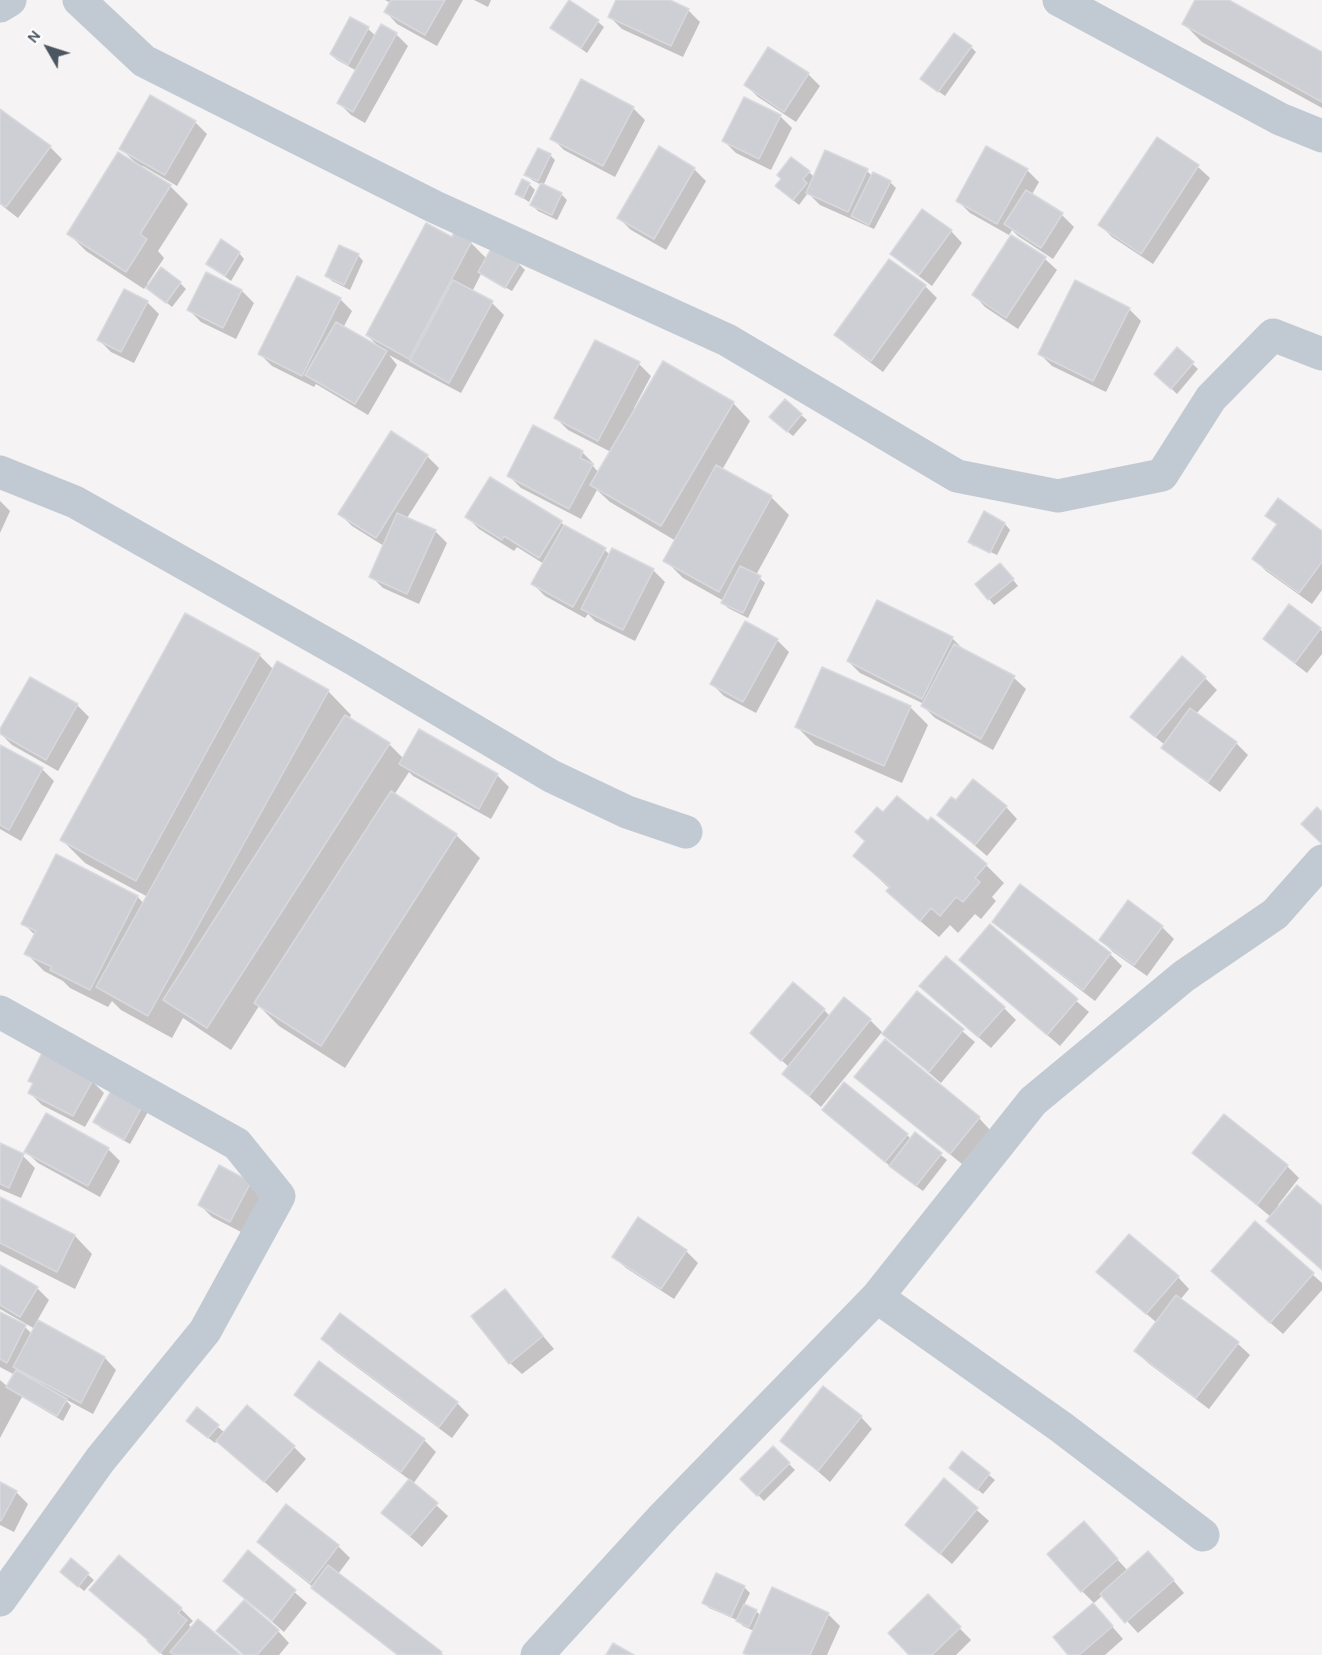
<!DOCTYPE html>
<html>
<head>
<meta charset="utf-8">
<style>
  body { margin:0 }
  #map { position:relative; width:1322px; height:1655px; overflow:hidden; background:#f5f3f3; font-family:Karla,sans-serif }
  canvas { display:block }
  .north { position:absolute; left:18px; top:18px; width:60px; height:60px; -webkit-text-stroke:4px #fff; paint-order:stroke; rotate:309deg; font-size:16px; font-weight:700; line-height:24px; text-align:center; color:#4a5661 }
  .north::after { content:''; display:block; margin:auto; width:21px; height:27px; background:#4a5661; clip-path:polygon(50% 0,100% 100%,50% 72%,0 100%) }
</style>
</head>
<body>
<div id="map">
<canvas width="1322" height="1655"></canvas>
<div class="north">N</div>
</div>
<script>
const g = document.querySelector('canvas').getContext('2d');
g.lineJoin = 'round';
function fill(path, color) {
  g.fillStyle = color;
  g.fill(path, 'evenodd');
}
function strokePath(path, color, width, dash) {
  g.strokeStyle = color;
  g.lineWidth = width;
  g.lineCap = dash ? 'butt' : 'round';
  g.setLineDash(dash || []);
  g.stroke(path);
}
const shadow = new Path2D(`
  M385,0h78l-26,46 -40,-22 -11,-12 5,-9z
  M474,0h17l-3,7z
  M618,0h49l21,10 12,12 -17,35 -61,-28 -12,-12z
  M1197,0h29l96,53v55l-120,-66 -18,-18z
  M351,19l17,10 8,7 20,-2 12,12 -43,77 -14,-8 -12,-12 18,-32 -20,-11 -6,-6z
  M598,22l6,5 -17,26 -35,-25z
  M971,47l5,5 -31,44 -17,-12z
  M808,74l12,12 -24,36 -38,-25 -12,-12z
  M633,108l12,12 -30,57 -51,-27 -12,-12z
  M0,110l50,37 12,12 -44,59 -18,-14z
  M780,116l12,12 -21,42 -35,-17 -12,-12z
  M195,122l12,12 -30,52 -34,-20 -1,3 28,17 18,18 -30,47 6,7 -17,26 2,2 12,-17 19,14 6,6 -14,18 -26,-21 -2,3 -58,-38 -17,-17 67,-71 -15,-14z
  M550,155l5,5 -12,26 19,9 5,5 -10,20 -19,-9 -6,-6 10,-20 -10,-5 -6,-6z
  M1198,167l12,11 -57,86 -41,-27 -12,-12z
  M694,169l12,12 -40,69 -35,-20 -12,-12z
  M1027,170l12,12 -8,14 31,19 12,12 -21,32 -35,-23 -6,-6 -3,5 -39,-22 -12,-12z
  M867,171l5,5 18,6 6,6 -22,41 -54,-24 -12,-12 -9,12 -16,-13 26,-20 6,6z
  M529,184l6,6 -6,12 -12,-8z
  M951,231l11,12 -30,43 -28,-21 -12,-11z
  M1012,237l33,22 12,11 -39,59 -33,-22 -11,-12z
  M452,239l19,4 16,16 32,5 6,6 -13,21 -31,-17 -9,18 20,11 12,12 -43,78 -72,-38 8,10 -29,50 -52,-31 -2,3 -42,-21 -12,-12 80,-55 12,12 -9,17 38,21 -14,-14z
  M239,253l5,6 -13,22 -24,-18z
  M358,255l5,6 -13,29 -18,-9 -5,-5z
  M207,274l35,17 12,12 -18,36 -35,-17 -12,-12z
  M925,286l12,12 -54,74 -35,-26 -12,-11z
  M147,302l12,12 -25,49 -23,-11 -12,-12z
  M1129,309l12,12 -35,71 -54,-26 -12,-12z
  M1178,350l20,19 -21,25 -21,-20z
  M639,364l12,12 -17,32 2,1 97,-6 17,18 -28,49 49,27 18,18 -33,60 9,8 -17,35 -20,-10 -5,-5 1,-2 -41,-23 -18,-18 11,-19 -66,-39 -13,-12 -16,29 -60,-31 -12,-12 73,-24 12,12 -1,2 6,7 12,-21 -43,-22 -12,-12z
  M801,415l6,5 -14,16 -16,-13z
  M427,456l12,12 -32,50 28,13 12,12 -28,61 -36,-16 -12,-12 13,-30 -32,-20 -12,-12z
  M0,501l10,10 -10,22z
  M1267,516l55,16v58l-10,14 -46,-33 -12,-12 24,-33z
  M467,517l94,5 6,7 38,21 5,5 43,15 12,12 -30,59 -40,-20 -7,-7 -3,4 -40,-22 -12,-12 11,-20 -27,-17 -3,4 -35,-22z
  M1005,524l5,6 -13,25 -23,-11v3l-4,-5z
  M1006,571l12,15 -24,19 -5,-6z
  M1290,606l32,25v23l-15,19 -30,-23 -12,-11z
  M186,615l73,40 15,15 54,21 23,24 -2,4 40,25 15,15 93,16 12,12 -18,32 -78,-43 -4,-4 -15,23 62,40 24,23 -135,210 -66,-42 -20,-20 -28,44 -48,-32 -11,20 -51,-28 -9,-9 -4,6 -38,-19 -7,-7 -19,-10 -18,-18 9,-18 -12,-12 115,-26 6,7 4,-7 -63,-34 -23,-23z
  M952,638l12,12 50,28 12,11 -33,61 -58,-32 -12,-12 1,-2 -64,-31 -12,-12z
  M777,640l12,12 -33,61 -32,-17 -12,-12z
  M1205,678l12,12 -21,24 40,29 12,12 -28,37 -45,-33 -12,-12 2,-2 -21,-17z
  M77,705l12,12 -31,54 -46,-26 -12,-12z
  M910,707l18,18 -26,58 -87,-38 -18,-18z
  M0,747l42,22 12,12 -33,60 -21,-12z
  M956,802l50,5 11,12 -30,37 -48,-41z
  M931,819l55,46 18,18 -12,14 4,4 -15,18 -6,-5 -17,19 -8,-8 -11,12 -33,-28 -18,-18 2,-2 -35,-33 73,-33z
  M1128,902l34,25 12,12 -27,37 -34,-24 -12,-12z
  M994,921l116,33 12,12 -27,35 -89,-68z
  M990,926l99,86 -29,34 -87,-75z
  M917,993l58,49 -34,41 -57,-49z
  M933,998l71,10 12,12 -25,28z
  M824,1010l7,7 39,3 12,12 -61,75 -37,-33 6,-6 -38,-35z
  M30,1080l62,1 12,12 -19,34 -43,-22 -12,-12 4,-9z
  M114,1088l35,22 -19,34 -29,-16 -6,-6z
  M868,1088l111,30 11,12 -28,34z
  M824,1109l83,26 4,4 4,-5 32,26 -24,31 -25,-18z
  M1224,1116l63,50 12,12 -21,27 2,2 42,1v61l-51,-52 -77,-64z
  M0,1145l23,11 12,12 -14,30 -21,-9z
  M108,1149l12,12 -20,36 -62,-34 -12,-11z
  M250,1183l12,12 -19,38 -31,-16 -12,-12z
  M0,1199l75,37 17,18 -17,35 -75,-38z
  M1255,1223l67,60v7l-39,44 -59,-52z
  M686,1251l12,12 -24,36 -48,-31 -12,-12z
  M0,1267l37,21 12,12 -12,21 68,37 11,12 -23,44 -28,-15 6,7 -8,15 -41,-24 -22,41v-58l8,7 7,-12 -15,-8v-54l25,14 7,7 3,-5 -35,-20z
  M1098,1272l80,5 11,12 -9,11 58,44 12,11 -41,54 -61,-46 -12,-12 21,-28z
  M505,1291l49,58 -32,25 -12,-11z
  M323,1339l134,64 12,12 -17,23 -117,-87z
  M296,1395l128,45 12,12 -23,32 35,32 -26,31 -39,-34 27,-33 -102,-74z
  M197,1409l28,24 69,14 12,12 -29,34 -60,-53 -2,3 -22,-17z
  M861,1417l11,12 -42,53 -48,-42z
  M773,1448l22,22 -31,31 -22,-22z
  M962,1453l33,27 -12,14 -26,-21z
  M944,1481l45,40 -37,43 -45,-39z
  M0,1483l16,9 12,12 -14,28 -14,-7z
  M1095,1535l33,36 32,-6 24,28 -46,40 -35,-38 -9,8 -12,-12z
  M259,1542l79,4 12,12 -12,16 105,81h-46l-72,-56 -12,-12 -42,-33z
  M248,1552l59,51 -23,29 -59,-51z
  M120,1557l61,52 12,12 -4,4 3,3 46,27h-75l-14,-14z
  M71,1560l23,20 -10,11 -16,-14z
  M744,1587l6,6 -6,12 12,6 5,5 67,-2 12,12 -13,29h-80l-3,-2 10,-22 -11,-5 -6,-6 -28,-12 -5,-5z
  M928,1596l43,44 -15,15h-45z
  M1104,1617l19,22 -18,16h-35z
  M278,1631l11,12 -10,12h-35z`);
const building = new Path2D(`
  M391,0h54l-20,35 -41,-23z
  M569,0l30,20 -18,28 -31,-20z
  M616,0h54l19,9 -18,37 -63,-29z
  M1195,0h34l93,52v50l-140,-78z
  M350,17l19,10 -21,38 -18,-11z
  M381,24l16,9 -44,79 -16,-9z
  M954,33l18,13 -34,46 -18,-13z
  M768,47l41,26 -25,39 -40,-27z
  M581,79l53,28 -31,59 -53,-27z
  M150,95l46,26 -31,54 -46,-26z
  M744,97l37,18 -22,44 -37,-18z
  M0,109l51,37 -45,61 -6,-4z
  M1157,137l42,28 -58,89 -43,-29z
  M659,146l36,22 -41,71 -37,-21z
  M986,146l42,23 -31,55 -41,-23z
  M538,148l13,6 -13,27 -14,-6z
  M825,150l43,19 -20,43 -42,-19z
  M118,152l53,33 -31,49 7,5 -21,33 -59,-38z
  M791,157l19,14 -7,8 4,4 -14,17 -18,-14 6,-7 -4,-4z
  M873,172l18,9 -22,44 -18,-9z
  M522,179l8,4 -7,15 -8,-4z
  M541,183l21,10 -10,22 -22,-10z
  M1026,190l37,23 -22,35 -37,-24z
  M922,209l30,21 -33,45 -29,-21z
  M426,223l26,14 2,-5 18,9 -63,118 -43,-24z
  M1011,235l35,22 -40,61 -34,-23z
  M221,239l19,13 -15,24 -19,-12z
  M339,245l20,9 -15,31 -19,-9z
  M492,247l28,16 -15,25 -27,-16z
  M889,259l37,26 -55,76 -37,-26z
  M161,267l20,15 -15,21 -20,-15z
  M206,272l36,18 -19,38 -36,-18z
  M297,276l44,22 -39,78 -44,-22z
  M453,280l40,21 -44,82 -39,-22z
  M1075,280l55,28 -37,73 -55,-27z
  M124,289l24,12 -27,51 -24,-12z
  M336,322l51,29 -32,53 -50,-29z
  M595,340l45,22 -42,79 -44,-23z
  M1177,347l17,15 -23,27 -17,-15z
  M663,361l71,41 -73,124 -71,-41z
  M785,399l17,15 -15,18 -18,-15z
  M533,425l50,26 -3,7 13,6 -24,45 -62,-33z
  M391,431l37,24 -52,83 -38,-24z
  M716,465l56,31 -53,96 -56,-31z
  M490,477l72,44 -23,37 -35,-22 -2,4 -37,-23z
  M1278,498l44,33v31l-23,31 -47,-34 25,-35 -12,-8z
  M984,511l21,12 -15,30 -22,-11z
  M397,513l39,17 -29,64 -38,-17z
  M564,525l42,23 -33,59 -42,-23z
  M612,548l42,21 -31,61 -42,-21z
  M1000,563l14,16 -26,21 -13,-16z
  M740,566l21,10 -18,37 -22,-10z
  M877,600l76,37 -31,62 -75,-38z
  M1289,604l32,24 -26,35 -32,-24z
  M185,613l75,41 -124,227 -76,-41z
  M745,621l33,18 -35,63 -33,-18z
  M954,644l61,32 -34,63 -60,-33z
  M1182,656l24,21 -51,60 -25,-20z
  M277,661l52,29 -181,326 -52,-29z
  M822,667l89,39 -27,60 -89,-39z
  M30,677l48,27 -32,56 -46,-26v-5z
  M1190,708l47,34 -29,40 -47,-34z
  M345,715l45,28 -183,285 -44,-28z
  M419,729l79,45 -19,35 -80,-45z
  M0,745l43,23 -34,62 -9,-5z
  M973,779l34,27 -32,39 -38,-30 14,-18 5,3z
  M391,791l66,43 -136,212 -67,-43z
  M897,796l31,25 3,-4 56,47 -12,14 5,4 -17,20 -7,-5 -16,19 -9,-8 -11,13 -34,-30 4,-4 -37,-31 12,-15 -10,-9 22,-25 6,5z
  M1317,807l5,5v32l-21,-20z
  M56,854l82,42 -48,94 -40,-20 2,-3 -28,-13 12,-23 -15,-7z
  M1020,884l91,69 -28,37 -91,-68z
  M1128,900l35,26 -29,39 -35,-25z
  M990,924l88,75 -31,36 -88,-75z
  M946,956l59,51 -27,30 -59,-51z
  M793,982l32,27 -44,52 -31,-28z
  M917,991l47,38 -35,43 -47,-38z
  M844,997l27,22 -62,77 -27,-22z
  M885,1039l95,78 -30,37 -96,-77z
  M42,1053l51,27 -20,36 -45,-23 5,-10 -5,-2z
  M844,1082l64,52 -23,28 -63,-52z
  M114,1086l30,17 -20,37 -31,-18z
  M46,1113l63,35 -21,38 -64,-34z
  M1224,1114l64,51 -31,40 -65,-52z
  M915,1132l27,21 -26,33 -27,-20z
  M0,1143l24,11 -15,34 -9,-4z
  M219,1165l32,17 -21,40 -32,-17z
  M1297,1185l25,21v64l-56,-49z
  M0,1197l75,38 -18,37 -57,-29z
  M638,1217l49,33 -26,39 -49,-32z
  M1255,1221l59,52 -44,50 -59,-52z
  M1129,1234l50,42 -33,38 -50,-42z
  M0,1265l38,22 -18,30 -20,-12z
  M505,1289l38,47 -34,28 -38,-48z
  M1176,1295l63,47 -43,56 -62,-47z
  M0,1312l26,13 -19,38 -7,-4z
  M340,1313l118,89 -19,25 -118,-88z
  M38,1320l67,37 -24,46 -68,-36z
  M319,1361l106,78 -24,33 -107,-77z
  M16,1370l51,29 -10,17 -51,-29z
  M823,1386l39,30 -44,55 -38,-30z
  M247,1405l48,41 -31,36 -48,-41z
  M197,1407l22,18 -11,13 -22,-17z
  M773,1446l17,17 -33,33 -17,-17z
  M962,1451l28,22 -13,17 -28,-22z
  M944,1478l34,30 -38,46 -35,-29z
  M409,1479l29,24 -28,33 -29,-23z
  M0,1482l17,9 -16,30 -1,-1z
  M286,1504l53,41 -29,38 -53,-41z
  M1084,1521l34,38 -37,33 -34,-38z
  M248,1550l48,40 -24,31 -49,-40z
  M1148,1551l26,29 -49,43 -25,-29z
  M119,1555l63,53 -4,5 9,7 -27,33 -13,-12 1,-1 -59,-50z
  M71,1558l18,15 -11,14 -18,-15z
  M328,1565l114,87 -2,3h-42l-87,-67z
  M716,1573l29,13 -14,31 -29,-14z
  M772,1587l57,26 -19,42h-63l-4,-2z
  M928,1594l33,33 -29,28h-23l-21,-22z
  M244,1600l35,30 -22,25h-13l-28,-24z
  M1093,1603l20,23 -34,29h-11l-15,-18z
  M744,1604l13,6 -8,17 -13,-6z
  M198,1619l43,36h-67l-4,-3z
  M613,1643l21,12h-28z`);
const street = new Path2D(`
  M79,0l65,61 291,146 292,133 230,136 101,20 104,-21 49,-77 62,-63 49,19
  M1059,0l221,119 42,17
  M0,6l10,-6
  M0,472l75,30 280,158 196,116 76,36 59,20
  M0,1012l237,132 42,52 -74,135 -105,129 -100,140
  M877,1297l156,-196 151,-125 91,-62 47,-53
  M537,1655l127,-139 213,-219 184,130 142,108`);
fill(shadow, '#0003');
fill(building, '#cdcfd5');
strokePath(building, '#d7d9de', 1.5);
strokePath(street, '#c1cad2', 33);
</script>
</body>
</html>
